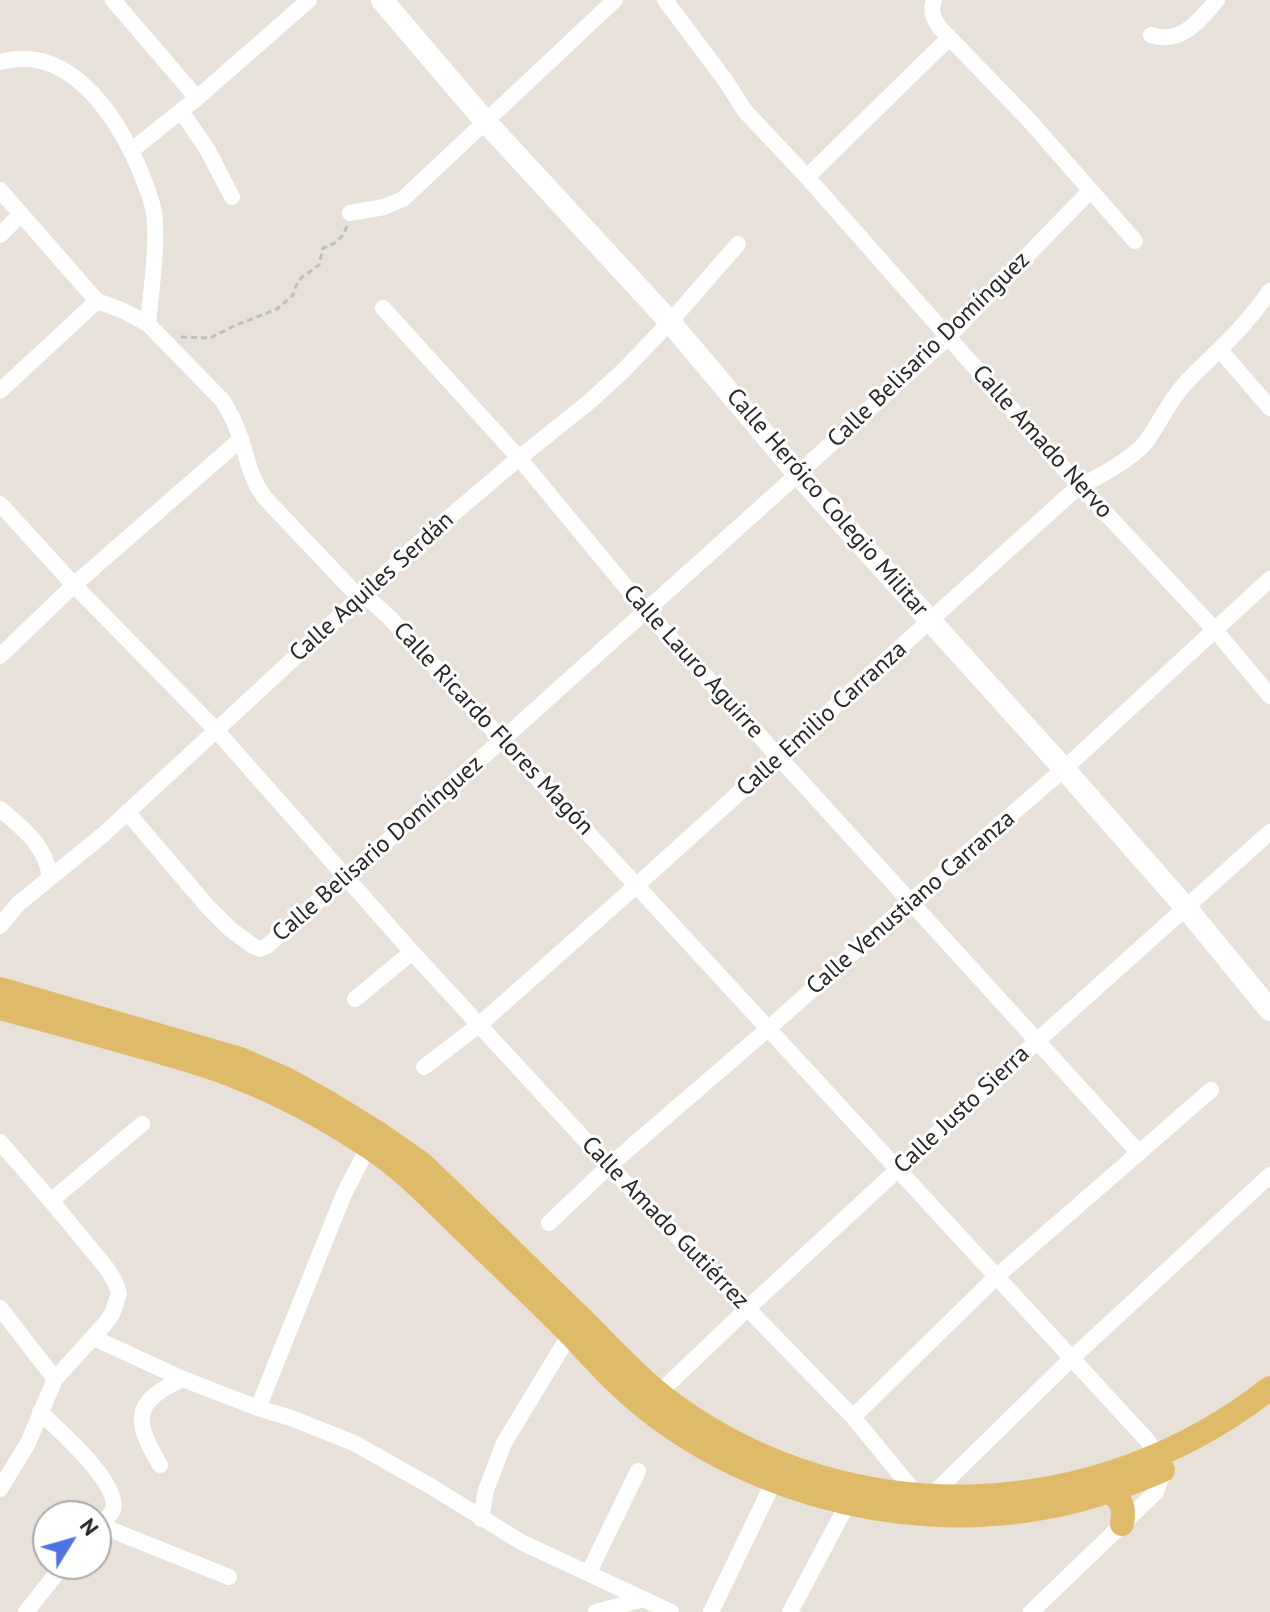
<!DOCTYPE html>
<html>
<head>
<meta charset="utf-8">
<style>
  body { margin:0 }
  #map { position:relative; width:1270px; height:1612px; overflow:hidden; background:#e8e1da; font-family:"PT Sans",sans-serif }
  canvas { display:block }
  .north { position:absolute; left:32px; top:1500px; width:80px; height:80px; box-sizing:border-box; background:#fff; border:2px solid #a9a9a9; border-radius:50%; rotate:53deg; font-size:22px; font-weight:700; line-height:32px; text-align:center; color:#272727 }
  .north::after { content:''; display:block; margin:auto; width:28px; height:36px; background:#4c74e2; clip-path:polygon(50% 0,100% 100%,50% 72%,0 100%) }
</style>
</head>
<body>
<div id="map">
<canvas width="1270" height="1612"></canvas>
<div class="north">N</div>
</div>
<script>
const g = document.querySelector('canvas').getContext('2d');
g.lineJoin = 'round';
function strokePath(path, color, width, dash) {
  g.strokeStyle = color;
  g.lineWidth = width;
  g.lineCap = dash ? 'butt' : 'round';
  g.setLineDash(dash || []);
  g.stroke(path);
}
function drawText(font, color, halo, rows, align = 'center') {
  g.font = font + ' "PT Sans",sans-serif';
  g.lineWidth = 6;
  g.setLineDash([]);
  g.textBaseline = 'middle';
  g.strokeStyle = halo;
  g.fillStyle = color;
  for (const [text, x, y, turn = 0] of rows) {
    g.save();
    g.translate(x, y);
    g.rotate((+turn || 0) * Math.PI / 180);
    g.textAlign = isNaN(turn) ? turn : align;
    if (halo) g.strokeText(text, 0, 0);
    g.fillText(text, 0, 0);
    g.restore();
  }
}
const path = new Path2D(`
  M181,337l29,1 24,-12 43,-17 16,-14 3,-9 5,-8 18,-13 4,-17c13,-4 19,-9 24,-22`);
const street = new Path2D(`
  M113,0l84,98
  M665,0l60,80 20,31 62,66 210,238 39,45 159,170 55,66
  M934,0c-4,12 -1,18 6,28l88,91 107,122
  M1151,35c30,10 48,-14 66,-35
  M0,62c12,-3 24,-5 36,-2 51,9 87,69 105,113 5,13 11,26 13,40 4,36 -3,75 -6,111
  M181,111l26,38 25,48
  M132,150l65,-52 112,-98
  M807,177l142,-139
  M0,190l97,111 27,10 24,13 75,77 9,16 9,22 9,30 7,17 8,12 88,93 18,10 18,16 758,823 11,15 6,15 -8,22 -125,120
  M350,213l34,-6 19,-8 212,-199
  M0,235l21,-21
  M383,308l136,150 126,152 494,543
  M1220,350l50,58
  M0,391l97,-90
  M0,504l74,81 142,145 196,222 197,214 244,251 64,78
  M0,656l74,-71 167,-146
  M0,809c23,19 46,37 50,68
  M127,812l81,95 22,22 23,17 7,3 7,-3 236,-207 295,-265 150,-137 142,-146
  M0,926l18,-22 86,-70 308,-285 107,-91 70,-56 33,-30 48,-50 68,-78
  M355,999l57,-47
  M424,1067l55,-42 158,-140 442,-399c19,-8 54,-28 67,-44 13,-18 22,-39 37,-56 11,-13 23,-23 35,-35 19,-18 37,-39 52,-60
  M0,1142c29,33 58,66 85,100 12,15 30,32 34,52l-7,20 -8,11 -49,54 -27,64 -28,46
  M52,1200l90,-76
  M549,1223l60,-57 160,-138 141,-126 154,-133 206,-190
  M0,1308l55,71
  M94,1338l89,41 75,29 33,10 63,25 78,44 89,55 150,70
  M659,1393l89,-85 289,-267 233,-209
  M258,1408l86,-214 20,-39 11,-12
  M40,1412c18,17 81,72 73,98 -3,7 -11,13 -17,18
  M853,1417l143,-140 215,-187
  M160,1465c-26,-44 -29,-63 23,-86
  M932,1495l139,-136 199,-184
  M481,1519l5,-29 18,-47 66,-109
  M99,1525l130,52
  M589,1572l49,-101
  M26,1612l38,-48
  M596,1612l48,-13
  M711,1612l63,-131
  M790,1612l58,-109`);
const secondary = new Path2D(`
  M382,0l103,121 185,201 128,152 266,295 123,140 83,101`);
const primary = new Path2D(`
  M0,989l240,70 46,20 40,22 55,34 40,28c53,50 104,101 156,151 31,31 62,65 97,91 179,130 424,119 596,-17
  M0,1008c54,14 107,29 160,44 26,8 52,15 76,25 47,18 94,44 136,72 31,21 57,48 84,74 39,38 78,74 115,112 15,16 30,33 46,48 107,104 280,152 426,125 42,-7 81,-21 120,-38
  M1109,1491c13,10 16,16 13,33`);
const streetNames = [
  ["Calle Belisario Domínguez",929,350,-44],
  ["Calle Amado Nervo",1042,442,48],
  ["Calle Heróico Colegio Militar",827,503,49],
  ["Calle Aquiles Serdán",372,587,-42],
  ["Calle Lauro Aguirre",693,662,48],
  ["Calle Emilio Carranza",822,719,-42],
  ["Calle Ricardo Flores Magón",493,729,47],
  ["Calle Belisario Domínguez",378,849,-41],
  ["Calle Venustiano Carranza",911,903,-41],
  ["Calle Justo Sierra",962,1110,-43],
  ["Calle Amado Gutiérrez",665,1223,46]
];
strokePath(path, '#bebebe', 3, [6, 4]);
strokePath(street, '#fff', 16);
strokePath(secondary, '#fff', 22);
strokePath(primary, '#deba69', 24);
drawText('24px', '#272727', '#fff', streetNames);
</script>
</body>
</html>
